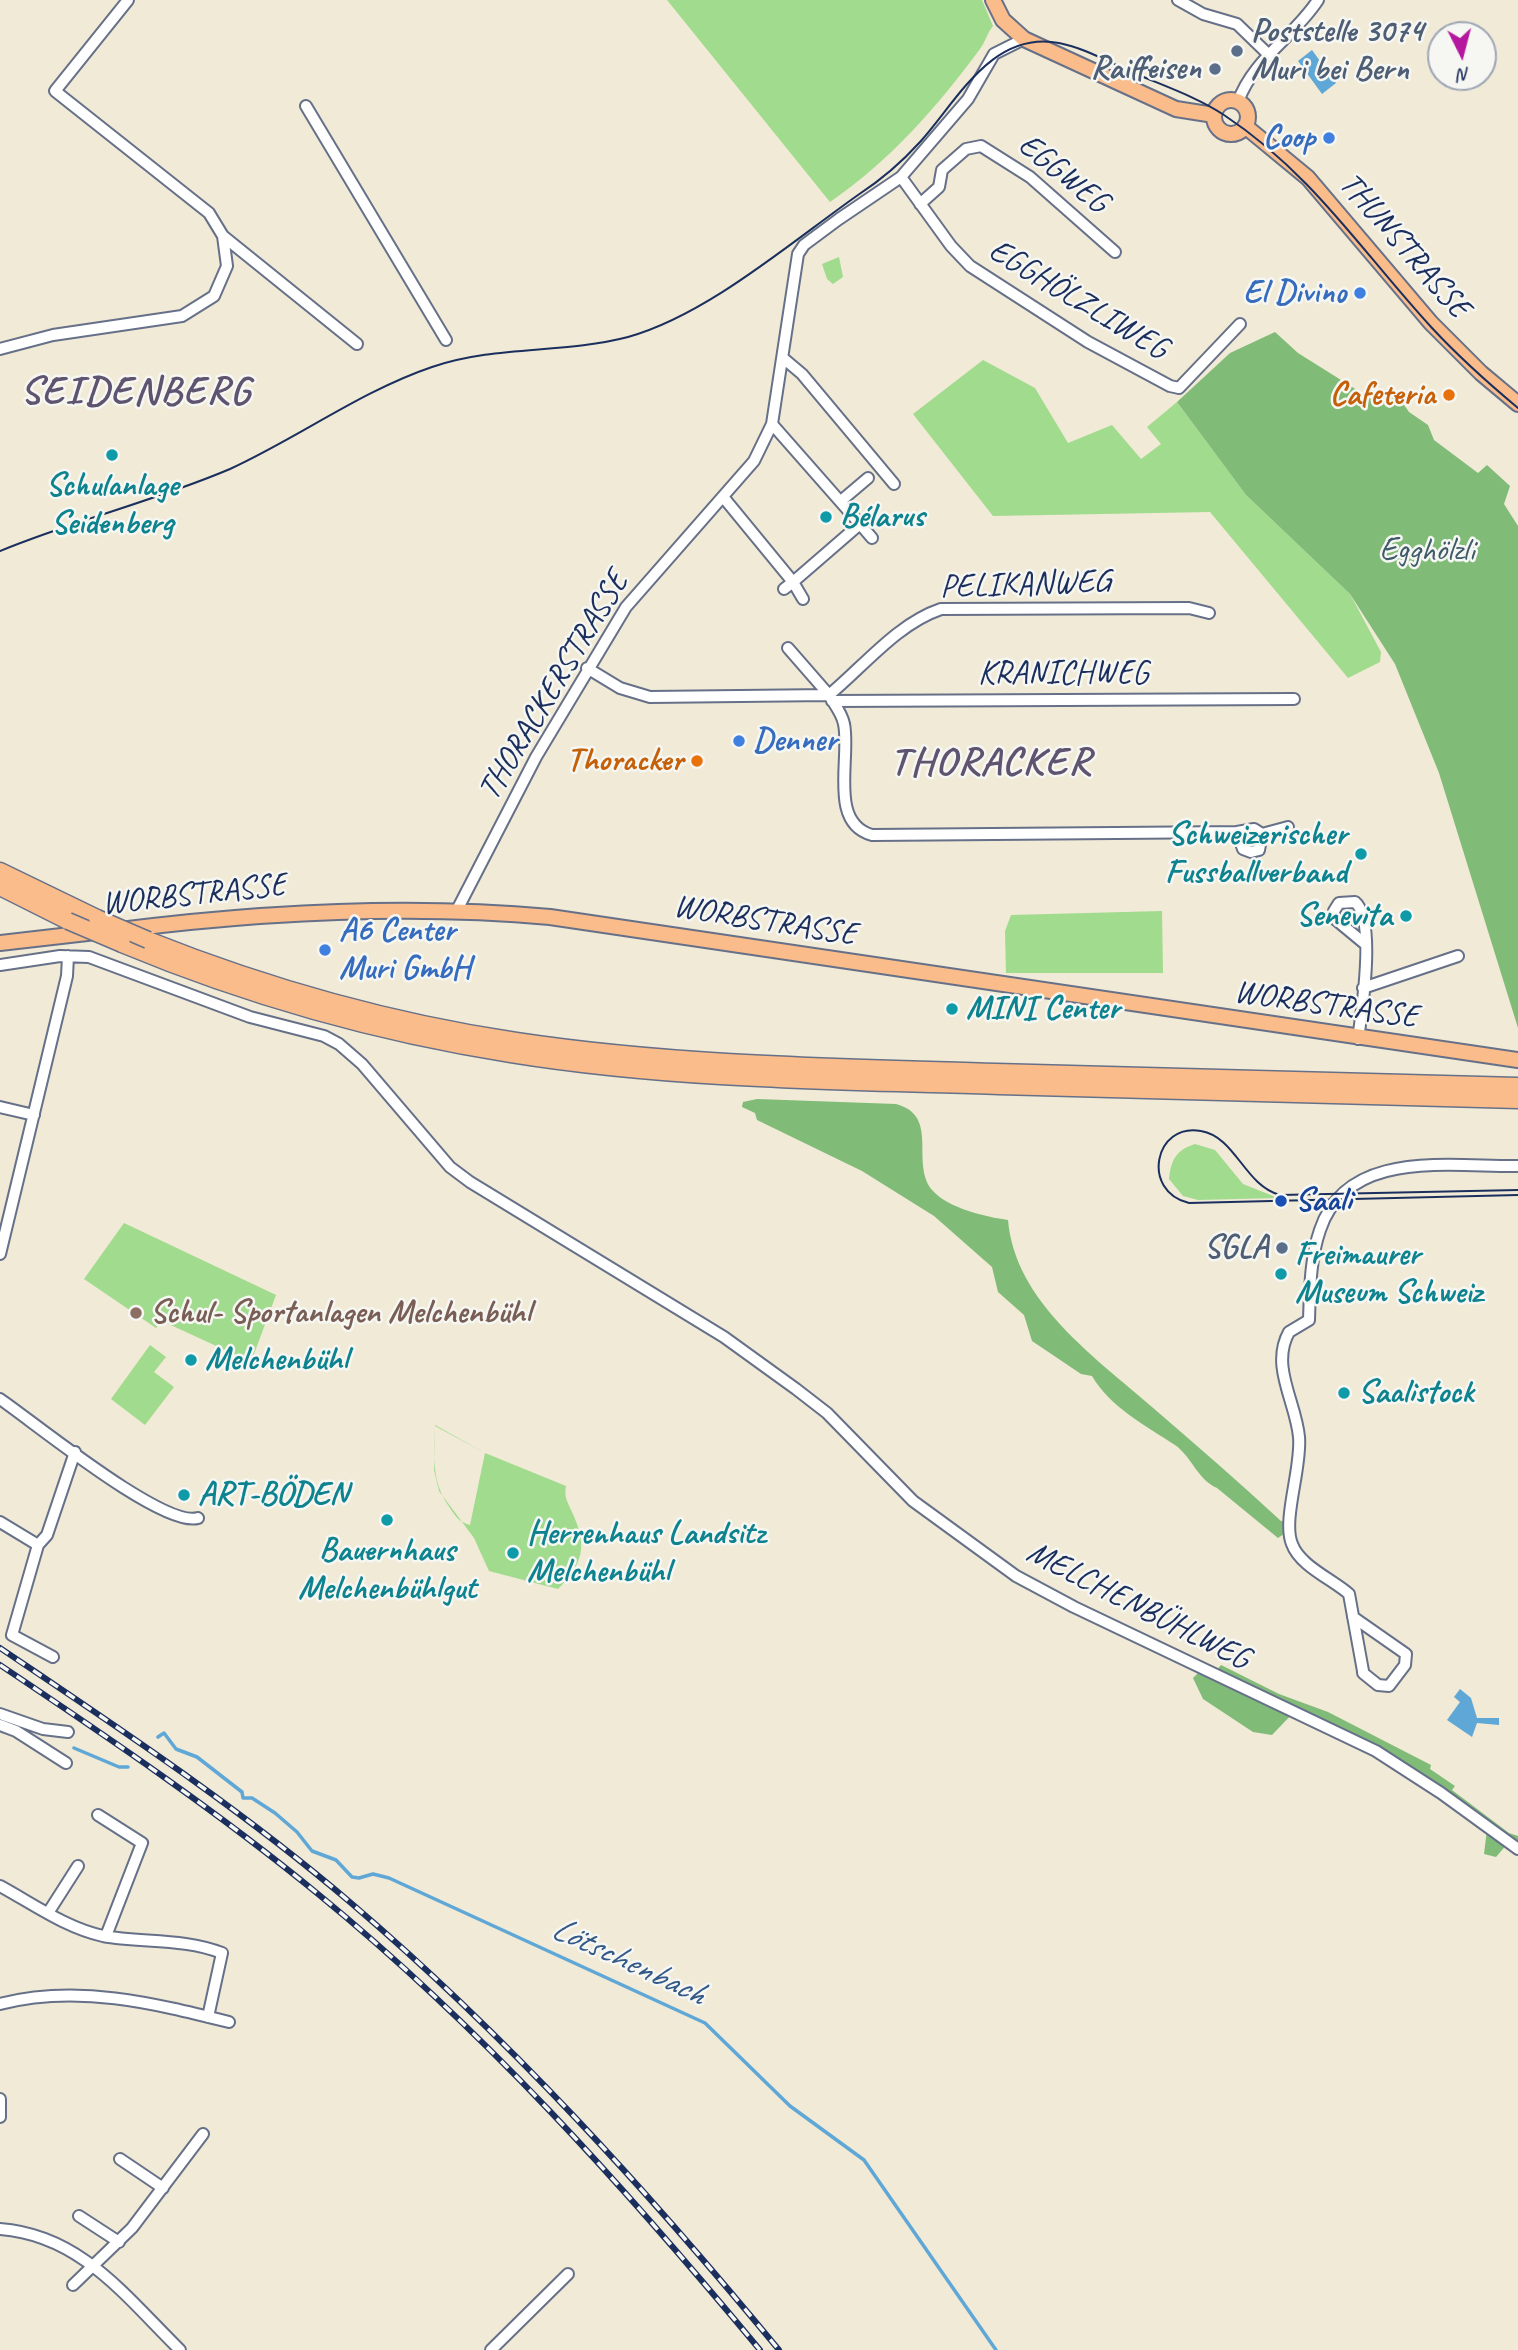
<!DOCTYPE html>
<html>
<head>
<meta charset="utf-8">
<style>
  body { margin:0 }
  #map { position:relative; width:1518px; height:2350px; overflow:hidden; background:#f0ead6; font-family:Caveat,sans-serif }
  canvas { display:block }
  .north { position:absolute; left:1427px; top:21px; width:70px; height:70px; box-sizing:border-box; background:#f6f6f2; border:2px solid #9ea6b7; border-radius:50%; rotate:174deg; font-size:19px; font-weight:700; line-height:28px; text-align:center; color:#1b2f5e }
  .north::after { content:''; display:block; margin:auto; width:24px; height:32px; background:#b5179e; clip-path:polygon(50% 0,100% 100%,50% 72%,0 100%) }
</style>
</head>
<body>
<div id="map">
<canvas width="1518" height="2350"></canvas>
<div class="north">N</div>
</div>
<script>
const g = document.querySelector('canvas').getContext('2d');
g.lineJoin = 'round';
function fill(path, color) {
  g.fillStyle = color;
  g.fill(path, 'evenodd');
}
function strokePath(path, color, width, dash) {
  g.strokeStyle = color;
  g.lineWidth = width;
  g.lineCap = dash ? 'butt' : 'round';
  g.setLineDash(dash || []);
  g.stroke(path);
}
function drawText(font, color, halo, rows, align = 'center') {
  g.font = font + ' Caveat,sans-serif';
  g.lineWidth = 5;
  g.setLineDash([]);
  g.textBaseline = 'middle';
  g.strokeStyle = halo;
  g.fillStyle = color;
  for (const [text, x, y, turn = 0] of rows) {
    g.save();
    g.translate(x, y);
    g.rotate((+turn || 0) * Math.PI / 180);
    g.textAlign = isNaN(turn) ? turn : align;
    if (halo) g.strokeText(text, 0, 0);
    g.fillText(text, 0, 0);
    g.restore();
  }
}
const green = new Path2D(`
  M667,0h315l11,26c-6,7 -7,15 -13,23 -43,58 -89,111 -150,153z
  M839,257l4,20 -10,7 -6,-5 -5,-15z
  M983,360l52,28 33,55 44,-18 29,34 20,-15 -14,-17 30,-25 69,93 104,99 31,58 -1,10 -32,16 -138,-166 -217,4 -80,-102z
  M1162,911l1,62h-157l-1,-42 6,-16z
  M1195,1144l20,6 28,34 35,14 -80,2 -15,-4 -14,-17c2,-19 7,-29 26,-35z
  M124,1223l152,72 -25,67 -89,-41 -6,7 -72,-49z
  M150,1345l16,12 -12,15 20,15 -29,38 -34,-26z
  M435,1425l50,28 81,33c-2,11 1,15 6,26 16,34 11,52 -14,77l-69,-18 -15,-33 -35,-47 -5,-21zM435,1426l50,27 -15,72c-11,-3 -14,-8 -20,-17 -19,-26 -16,-52 -15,-82z`);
const forest = new Path2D(`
  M1275,332l23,21 78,49 21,-7 12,17 19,13 6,15 44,33 9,-8 23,21 -6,18 14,22v502l-79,-255 -44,-109 -45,-70 -104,-99 -69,-93 53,-49z
  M757,1099l139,5c45,12 13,60 37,87 15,17 53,26 75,29 7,82 87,137 144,187 43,37 87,75 129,114l8,1 -2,10 -9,6 -61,-50c-20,-9 -25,-31 -42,-43 -29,-19 -65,-38 -83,-69l-11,-2 -49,-33 -8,-26 -26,-23 -6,-25 -58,-51 -72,-45 -105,-51 -2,-7 -13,-6 1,-5z
  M1221,1665l58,29 49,18 103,53 -1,4 25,17 -3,4 57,43 9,3v12l-9,-6 -13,15 -12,-3 3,-24 -45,-38 -147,-81 -23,24 -19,-3 -50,-33 -10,-21 6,-6 13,4z`);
const water = new Path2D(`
  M1312,50l24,33 -14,11 -24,-33z
  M1460,1689l11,9 6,20h22v7l-22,-2 -5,14 -25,-17 13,-18 -6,-5z`);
const stream = new Path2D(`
  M158,1737l6,-4 12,16 21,8 45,35 1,6h9l23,15 22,19 15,19 24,9 16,17 7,1 14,-4 16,4 316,145 85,83 74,54 132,190
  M74,1748l45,19h9`);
const minor = new Path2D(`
  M1178,0l25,14 34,10 32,31
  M1238,102c15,-43 56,-65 80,-102
  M306,106l140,234
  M901,177l50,69 19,20 118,76 82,44 9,2 61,-64
  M920,204l19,-17 3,-17 24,-21 15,-3 49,31 85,75
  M223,236l134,108
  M0,349l53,-14 129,-19 32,-20 13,-30 -4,-30 -14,-23 -154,-122 73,-91
  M783,358l19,16 92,110
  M724,498l69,84 67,-58 -88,-100
  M842,500l26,-22
  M860,524l12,14
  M784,589l9,-7 10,17
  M788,648l41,47c36,-30 68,-71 112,-86l248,-1 20,5
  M587,668l33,20 30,9 179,-2c5,9 13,18 15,29 7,34 -16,99 28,111l365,-3 6,17 8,3 8,-2 3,-16 -8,-5 -17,3
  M832,701l462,-2
  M1262,834l26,-7
  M457,910l79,-153 90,-150 128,-146 18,-37 26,-170 6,-9 35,-26 62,-42 67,-78 26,-45 30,-15
  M0,965l60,-9 29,1 161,60 74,19 15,8 23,20 88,103 20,15 254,155 72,52 31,24 86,88 103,75 58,31 302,144 65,42 77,56
  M1363,988l95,-32
  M1358,1039c4,-28 18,-120 -3,-137l-16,1 -5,8 1,8 29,24
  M0,1107l34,8
  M0,1254l67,-278 1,-20
  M0,1399c35,24 163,129 198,119
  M0,1522l38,23
  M1353,1617l53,37 -1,11 -16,21 -11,-1 -15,-12v-2l-14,-77c-17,-15 -49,-28 -57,-50 -10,-24 10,-77 7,-107 -3,-35 -29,-71 -10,-105l20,-12c1,-30 1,-61 11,-90 27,-82 130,-63 198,-64
  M53,1657l-41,-22 26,-90 9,-10 28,-83
  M0,1714l43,15 25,3
  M0,1725l16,6 50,32
  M98,1815l44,28 -36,93
  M0,1886c33,18 66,42 103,50 39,7 81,2 119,17l-14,64
  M48,1913l30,-47
  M0,2004c77,-20 153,-1 229,18
  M0,2099v18
  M120,2159l43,29
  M79,2216l40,26
  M0,2229c81,6 126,68 180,121
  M73,2285l59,-57 71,-94
  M491,2350l77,-76`);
const major = new Path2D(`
  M993,0l10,20 21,19 152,70 38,6
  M1214 117a17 17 0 1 1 34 0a17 17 0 1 1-34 0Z
  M1245,126l63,52 123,145 50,50 37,31
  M120,930c143,-18 286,-26 430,-13l968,143
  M0,943l96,-11`);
const highway = new Path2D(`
  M0,871l97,47
  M0,887l68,34
  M148,940c118,47 242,82 368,101 159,24 320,26 480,31 174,5 348,9 522,14
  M122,944c125,52 255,89 389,110 161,26 326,27 488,32 173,5 346,9 519,14`);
const tram = new Path2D(`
  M0,551c75,-31 155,-50 230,-82 68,-31 131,-78 202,-102 64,-22 131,-13 196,-30 79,-22 162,-94 230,-142 23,-15 43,-32 62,-53 37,-41 72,-112 139,-99 26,5 51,20 75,30 30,13 63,24 90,42 89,59 138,137 208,213 27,29 56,55 86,80
  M1518,1190l-238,5c-36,-10 -44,-58 -79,-64 -46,-9 -61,60 -12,72l329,-8`);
const rail = new Path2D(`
  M0,1648c120,81 241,161 351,255 158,135 296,287 428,447
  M0,1665c109,73 217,146 318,229 165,135 306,292 442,456`);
const highwayBridge = new Path2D(`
  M97,918l51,22
  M68,921l54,23`);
const markers = [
  [1237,51,7,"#5c6f8a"],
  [1215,69,7,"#5c6f8a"],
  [1329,138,7,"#3f7fe0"],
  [1360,293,7,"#3f7fe0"],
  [1449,395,7,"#e8710a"],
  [112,455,7,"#0f9aa8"],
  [826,517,7,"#0f9aa8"],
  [739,741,7,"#3f7fe0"],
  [697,761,7,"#e8710a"],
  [1361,854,7,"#0f9aa8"],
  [1406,916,7,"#0f9aa8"],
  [325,950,7,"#3f7fe0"],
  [952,1009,7,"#0f9aa8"],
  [1281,1201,7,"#1a4fb4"],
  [1282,1248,7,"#5c6f8a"],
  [1281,1274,7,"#0f9aa8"],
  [136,1313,7,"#8d6e63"],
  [191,1360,7,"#0f9aa8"],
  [1344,1393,7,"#0f9aa8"],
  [184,1495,7,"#0f9aa8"],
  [387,1520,7,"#0f9aa8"],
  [513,1553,7,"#0f9aa8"]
];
const serviceNames = [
  ["Poststelle 3074",1251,32,"left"],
  ["Muri bei Bern",1251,70,"left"],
  ["Raiffeisen",1201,69],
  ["SGLA",1268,1248]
];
const shopNames = [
  ["Coop",1315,138],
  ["El Divino",1346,293],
  ["Denner",753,741,"left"],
  ["A6 Center",339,931,"left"],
  ["Muri GmbH",339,969,"left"]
];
const streetNames = [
  ["EGGWEG",1063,174,39],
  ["THUNSTRASSE",1404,246,49],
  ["EGGHÖLZLIWEG",1078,300,31],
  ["PELIKANWEG",1025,585,-2],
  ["KRANICHWEG",1063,674],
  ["THORACKERSTRASSE",554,686,-59],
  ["WORBSTRASSE",194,895,-6],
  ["WORBSTRASSE",765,921,9],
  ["WORBSTRASSE",1326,1005,8],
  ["MELCHENBÜHLWEG",1138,1606,27]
];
const foodNames = [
  ["Cafeteria",1435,395],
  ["Thoracker",683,761]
];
const cultureNames = [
  ["Schulanlage",112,486,"center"],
  ["Seidenberg",112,524,"center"],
  ["Bélarus",840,517],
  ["Schweizerischer",1347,835,"right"],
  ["Fussballverband",1347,873,"right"],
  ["Senevita",1392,916,"right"],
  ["MINI Center",966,1009],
  ["Freimaurer",1295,1255],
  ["Museum Schweiz",1295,1293],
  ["Melchenbühl",205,1360],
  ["Saalistock",1358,1393],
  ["ART-BÖDEN",198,1495],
  ["Herrenhaus Landsitz",527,1534],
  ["Melchenbühl",527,1572],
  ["Bauernhaus",387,1551,"center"],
  ["Melchenbühlgut",387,1589,"center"]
];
const parkNames = [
  ["Egghölzli",1427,551]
];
const transitNames = [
  ["Saali",1295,1201]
];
const educationNames = [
  ["Schul- Sportanlagen Melchenbühl",150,1313]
];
const waterNames = [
  ["Lötschenbach",628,1962,25]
];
const districtNames = [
  ["SEIDENBERG",136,393],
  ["THORACKER",991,764]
];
fill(green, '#a1db8d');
fill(forest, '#80bb78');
fill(water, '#5fa7d6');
strokePath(stream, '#5fa7d6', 3.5);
strokePath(minor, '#667088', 14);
strokePath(major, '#667088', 18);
strokePath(highway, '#667088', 19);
strokePath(minor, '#fff', 10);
strokePath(major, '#f9bc8a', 14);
strokePath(highway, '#f9bc8a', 16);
strokePath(tram, '#1b2f5e', 2);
strokePath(rail, '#1b2f5e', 6);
strokePath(rail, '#f6f6f2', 3.5, [10]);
strokePath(highwayBridge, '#667088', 19, []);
strokePath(highwayBridge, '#f9bc8a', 16);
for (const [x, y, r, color] of markers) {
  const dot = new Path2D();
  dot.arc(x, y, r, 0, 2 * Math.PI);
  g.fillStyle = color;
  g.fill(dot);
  strokePath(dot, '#f6f6f2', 2.5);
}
drawText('bold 33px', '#4e5e75', '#f6f6f2', serviceNames, 'right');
drawText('bold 33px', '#366cbe', '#f6f6f2', shopNames, 'right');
drawText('33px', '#1b2f5e', '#f6f6f2', streetNames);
drawText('bold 33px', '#c56008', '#f6f6f2', foodNames, 'right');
drawText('bold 33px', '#0d838f', '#f6f6f2', cultureNames, 'left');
drawText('33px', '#3c5a6a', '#f6f6f2', parkNames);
drawText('bold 33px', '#164399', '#f6f6f2', transitNames, 'left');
drawText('bold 33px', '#785e54', '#f6f6f2', educationNames, 'left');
drawText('italic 35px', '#335988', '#f6f6f2', waterNames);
g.letterSpacing = '2px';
drawText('bold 40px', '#5f5470', '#f6f6f2', districtNames);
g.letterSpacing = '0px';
</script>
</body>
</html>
